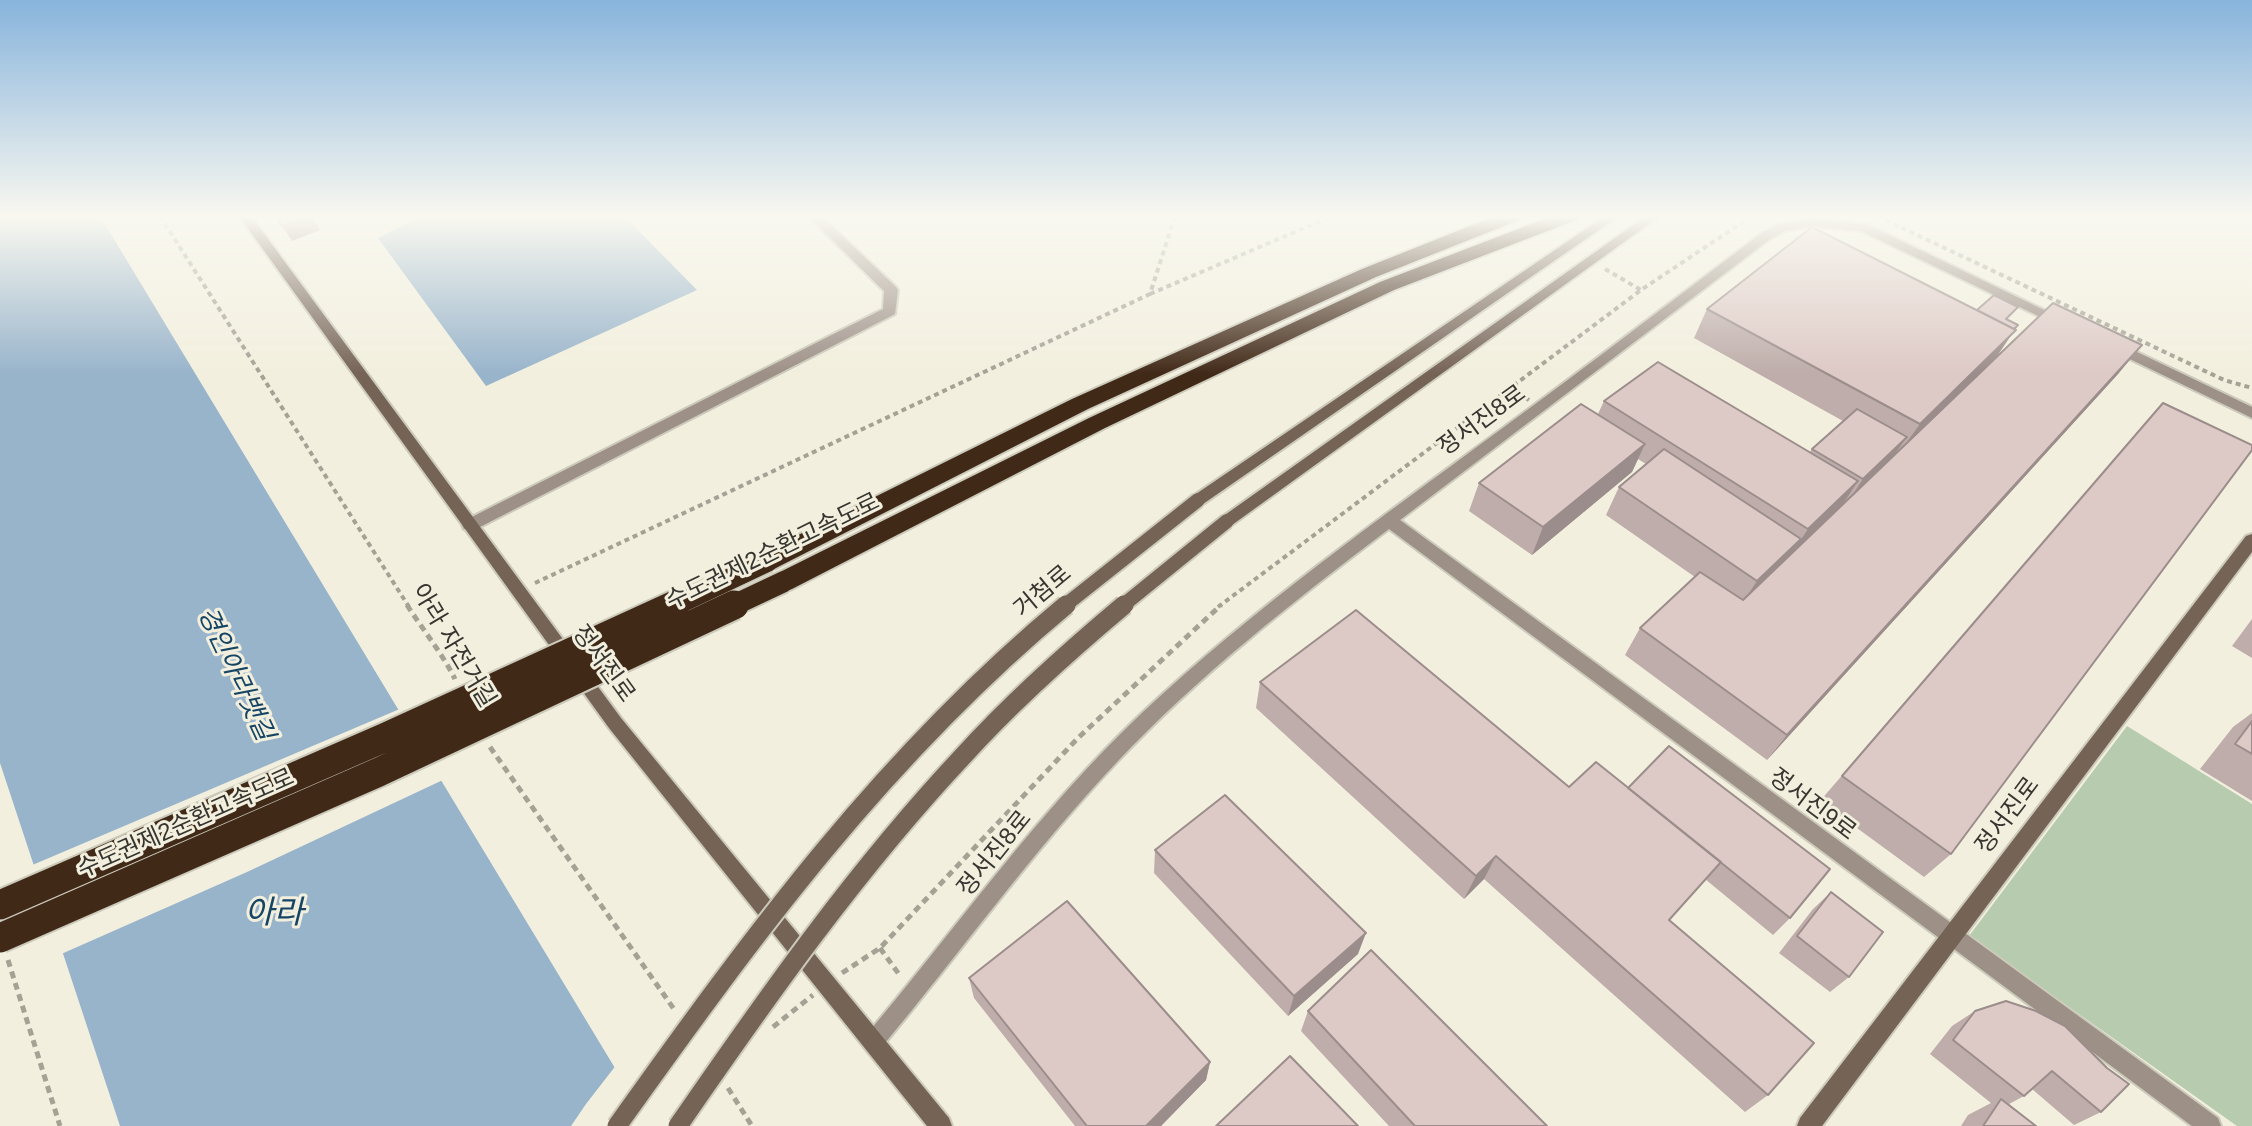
<!DOCTYPE html>
<html>
<head>
<meta charset="utf-8">
<style>
  body { margin:0 }
  canvas { display:block; background:#f2efde }
</style>
</head>
<body>
<canvas width="2252" height="1126"></canvas>
<script>
const g = document.querySelector('canvas').getContext('2d');
g.lineJoin = 'round';
function fill(path, color) {
  g.fillStyle = color;
  g.fill(path, 'evenodd');
}
function strokePath(path, color, width, dash) {
  g.strokeStyle = color;
  g.lineWidth = width;
  g.lineCap = dash ? 'butt' : 'round';
  g.setLineDash(dash || []);
  g.stroke(path);
}
function drawText(font, color, halo, rows, align = 'center') {
  g.font = font + ' Arial,"Noto Sans KR",sans-serif';
  g.lineWidth = 6;
  g.setLineDash([]);
  g.textBaseline = 'middle';
  g.strokeStyle = halo;
  g.fillStyle = color;
  for (const [text, x, y, turn = 0] of rows) {
    g.save();
    g.translate(x, y);
    g.rotate((+turn || 0) * Math.PI / 180);
    g.textAlign = isNaN(turn) ? turn : align;
    if (halo) g.strokeText(text, 0, 0);
    g.fillText(text, 0, 0);
    g.restore();
  }
}
const green = new Path2D(`
  M2127,726l125,78v322h-15l-268,-190z`);
const water = new Path2D(`
  M0,216h100l550,910h-530l-120,-363z
  M421,216h203l73,74 -211,96 -108,-148z`);
const pier = new Path2D(`
  M402,708l43,71 -198,93 -188,83 -29,-89z
  M617,1064l37,62h-83l15,-22z`);
const pathFar1 = new Path2D(`
  M160,216l249,391
  M1877,216l347,164 28,8
  M1605,269l36,21
  M1150,294l182,-78
  M1510,387l19,13
  M535,583l615,-289 25,-78
  M1218,607l423,-317 111,-74`);
const path = new Path2D(`
  M407,605c16,25 35,48 48,74
  M490,747l186,265
  M880,948l21,29
  M8,960l52,166
  M842,973l38,-25 198,-210 143,-133
  M773,1027l40,-32
  M728,1088l24,38`);
const street = new Path2D(`
  M808,216h13l75,71 2,3 -3,24 -419,215h-12l-2,-4 2,-4 419,-212 1,-18z
  M1812,218l56,7 199,96 -7,4 -5,-1 -194,-93 -49,-5 -27,5 -15,8 -370,281 818,598 3,8h-29l-803,-597c-95,72 -190,146 -272,233 -85,90 -157,191 -236,286l-7,4 -7,-4 -4,-7 4,-7c91,-108 173,-225 276,-322 111,-104 235,-192 357,-282 88,-64 174,-131 262,-197l15,-8z
  M2114,341l138,66v11l-143,-69 -2,-3 2,-3z`);
const secondary = new Path2D(`
  M239,216h12l370,502 328,400 3,8h-25l-318,-398z
  M1605,216h14l-416,288h-10l-3,-4 3,-4z
  M1646,216h14l-428,309h-10l-3,-4 3,-4z
  M2252,534v18l-430,574h-25l3,-8 446,-582z`);
const highway = new Path2D(`
  M1495,216h26l-2,4 -143,57 -288,132 -312,159 -8,2 -8,-2 -4,-7 4,-7 312,-155 290,-130z
  M1552,216h26l-2,4 -182,70 -289,138 -313,161 -9,3 -9,-3 -3,-7 3,-7 315,-157 291,-136z`);
const secondaryBridgeFar1 = new Path2D(`
  M1063,607l135,-107
  M1121,607l106,-86`);
const secondaryBridge = new Path2D(`
  M617,1126c137,-192 266,-369 449,-521
  M678,1126c89,-129 179,-257 286,-371 49,-54 104,-103 160,-150`);
const highwayBridgeFar1 = new Path2D(`
  M671,607l97,-46
  M730,607l53,-25`);
const highwayBridge = new Path2D(`
  M0,905l386,-168 289,-132
  M0,938l379,-166 355,-167`);
const wall = new Path2D(`
  M1707,309l270,1 32,10 9,5 -21,31 145,-11 -24,29 -351,386 -142,-105 15,-27 55,-51 -89,-62 13,-28 27,-23 -8,-5 -6,13 -100,83 -63,-44 10,-28 119,-69 6,-13 205,52 3,-4 31,-28 -149,-83z
  M2163,403l-212,451 -27,23 -104,-76z
  M2252,619v39l-20,-12z
  M1260,682l309,105 27,-25 194,156 -17,17 -68,-56 -35,41 98,175 -23,17 -261,-233 -20,20 -208,-191z
  M2252,713v88l-52,-32 33,-42z
  M1155,850l203,104 -70,62 -134,-143z
  M1831,892l18,85 -19,15 -51,-39 34,-44z
  M969,978l241,84 -4,18 -45,46h-86l-101,-128z
  M2006,1001l95,111 -27,13 -42,-36 -8,7 -15,8 27,22h-75l7,-11 23,-12 -61,-49 22,-28 23,-15z
  M1308,1011l239,115h-158l-88,-95z`);
const shadedWall = new Path2D(`
  M309,216h3l8,14 -28,11 -10,-15z
  M2018,325l-23,34 -96,94 21,-29z
  M2142,345l-24,29 -351,386 20,-25z
  M1907,437l-15,21 -43,42 14,-21z
  M1645,444l-13,28 -100,83 11,-28z
  M1858,481l-19,29 -50,47 19,-28z
  M1801,539l-18,27 -44,42 18,-27z
  M1496,856l-12,23 -20,20 12,-23z
  M1366,933l-8,21 -70,62 6,-20z
  M1210,1062l-4,18 -45,46h-15z`);
const building = new Path2D(`
  M275,216h34l-27,10z
  M1812,227l204,103 -96,94 -213,-115z
  M1994,295l24,12 -12,12 12,6 -4,4 -37,-19z
  M2053,303l89,42 -355,390 -147,-107 60,-56 43,28z
  M1658,362l200,119 -50,48 -204,-128z
  M2163,403l89,42v5l-301,404 -109,-78z
  M1581,404l64,40 -102,83 -64,-44z
  M1857,409l50,28 -44,42 -51,-30z
  M1664,449l137,90 -44,42 -138,-94z
  M1356,610l213,177 27,-25 125,100 -52,58 145,123 -46,52 -272,-239 -20,20 -216,-194z
  M2252,721v33l-17,-10z
  M1669,746l161,123 -40,49 -162,-130z
  M1225,795l141,138 -72,63 -139,-146z
  M1831,892l52,40 -34,45 -52,-41z
  M1067,901l143,161 -64,64h-59l-118,-148z
  M1371,950l176,176h-132l-107,-115z
  M2006,1001l30,10 29,15 42,42 22,16 -28,28 -49,-41 -28,25 -71,-56 22,-29z
  M1290,1056l68,70h-142z
  M2001,1099l35,27h-53z`);
const streetNames = [
  ["정서진8로",1482,421,-36],
  ["수도권제2순환고속도로",773,552,-26],
  ["거첨로",1043,592,-40],
  ["아라 자전거길",453,646,59],
  ["정서진로",603,664,54],
  ["정서진9로",1812,805,37],
  ["정서진로",2008,816,-53],
  ["수도권제2순환고속도로",186,824,-24],
  ["정서진8로",995,854,-51]
];
const waterNames = [
  ["경인아라뱃길",235,674,65]
];
const nearWaternames = [
  ["아라",274,914]
];
fill(green, '#b7cbaf');
fill(water, '#98b4cb');
fill(pier, '#f2efde');
strokePath(street, '#cccabb', 4);
strokePath(secondary, '#cccabb', 4);
strokePath(highway, '#cccabb', 4);
strokePath(pathFar1, '#a4a295', 4, [5, 4]);
strokePath(path, '#a4a295', 5, [7, 5]);
fill(street, '#9d9087');
fill(secondary, '#756356');
fill(highway, '#412918');
strokePath(secondaryBridgeFar1, '#cccabb', 18, []);
strokePath(secondaryBridge, '#cccabb', 23, []);
strokePath(highwayBridgeFar1, '#cccabb', 25, []);
strokePath(highwayBridge, '#cccabb', 33, []);
strokePath(secondaryBridgeFar1, '#756356', 14);
strokePath(secondaryBridge, '#756356', 19);
strokePath(highwayBridgeFar1, '#412918', 21);
strokePath(highwayBridge, '#412918', 29);
fill(wall, '#beadaa');
fill(shadedWall, '#9b8d8b');
fill(building, '#ddc9c6');
strokePath(building, '#9b8d8b', 2);
const sky = g.createLinearGradient(0, 0, 0, 374);
sky.addColorStop(0, '#88b4dc');
sky.addColorStop(0.58, '#f9f8f0');
sky.addColorStop(1, '#f9f8f000');
g.fillStyle = sky;
g.fillRect(0, 0, 2252, 374);
drawText('24px', '#36352f', '#f2efde', streetNames);
drawText('italic 26px', '#154464', '#f2efde', waterNames);
drawText('italic 32px', '#154464', '#f2efde', nearWaternames);
</script>
</body>
</html>
